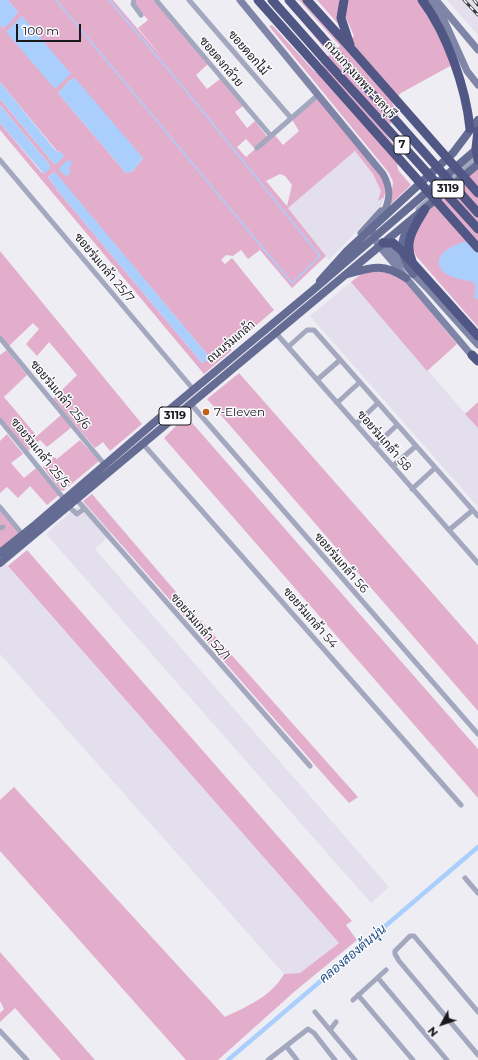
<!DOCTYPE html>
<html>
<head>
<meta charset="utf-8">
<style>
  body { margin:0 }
  #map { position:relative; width:478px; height:1060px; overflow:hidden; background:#efedf4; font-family:Montserrat,sans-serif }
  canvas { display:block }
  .north { position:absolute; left:422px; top:1004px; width:40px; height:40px; -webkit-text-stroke:3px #fcfbff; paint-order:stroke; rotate:230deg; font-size:11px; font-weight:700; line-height:16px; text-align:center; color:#19191b }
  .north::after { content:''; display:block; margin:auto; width:14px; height:18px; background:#19191b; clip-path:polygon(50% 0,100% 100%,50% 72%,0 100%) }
  .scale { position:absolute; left:16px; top:24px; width:65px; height:18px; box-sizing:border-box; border:2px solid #19191b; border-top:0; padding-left:5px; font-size:12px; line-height:14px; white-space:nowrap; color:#19191b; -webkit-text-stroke:3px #fcfbff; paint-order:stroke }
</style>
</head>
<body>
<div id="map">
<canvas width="478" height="1060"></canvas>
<div class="north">N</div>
<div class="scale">100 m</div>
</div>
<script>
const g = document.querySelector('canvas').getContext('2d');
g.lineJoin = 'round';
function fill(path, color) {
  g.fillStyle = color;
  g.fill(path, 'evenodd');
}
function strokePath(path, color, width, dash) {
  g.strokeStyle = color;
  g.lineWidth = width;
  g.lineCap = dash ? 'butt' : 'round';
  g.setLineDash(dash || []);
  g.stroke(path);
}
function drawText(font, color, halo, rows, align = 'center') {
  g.font = font + ' Montserrat,Sarabun,sans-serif';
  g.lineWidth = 3;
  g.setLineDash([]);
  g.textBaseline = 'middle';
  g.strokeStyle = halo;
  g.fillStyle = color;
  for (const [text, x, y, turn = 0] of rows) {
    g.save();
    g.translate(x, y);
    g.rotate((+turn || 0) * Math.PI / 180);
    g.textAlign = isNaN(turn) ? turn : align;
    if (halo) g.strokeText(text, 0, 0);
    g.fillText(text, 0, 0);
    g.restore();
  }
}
const built = new Path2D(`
  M447,0h31v35z
  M355,151l18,23 12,21 -3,10 -53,55 -41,-52z
  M351,282l127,146v79l-168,-191z
  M83,501l29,32 -17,16 294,338 -18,16 -325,-369z
  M5,563l334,380 -39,30 -16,1 -284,-320v-87z`);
const green = new Path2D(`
  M8,0h105l52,61 -27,-33 10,-8 -14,-17 3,-3h16l55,64 -12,11 11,14 13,-10 23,27 -8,6 12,16 8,-7 13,17 5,-5 10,12 16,-14 -9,-15 27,-19 63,76 6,16 -2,8 -6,4 3,-10 -8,-17 -18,-23 -67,57 38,48 -34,32 -32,-38 -12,9 -7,-9 -8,6 -7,-1 -5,5 4,4 7,-6 42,52 -44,38 2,2 -28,24 -204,-244v-7l42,50 8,-8 -50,-60v-6l54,65 7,-12 -4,-1 -57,-69v-57l3,3 15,-16zM70,80l73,78 -10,13 -7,2 -68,-80zM246,139l9,10 -9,8 -9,-10zM53,173h2l151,180 2,4 -6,6 -144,-172 -10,-14zM280,174l5,2 7,9 -5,21 -21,-25z
  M284,0l48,53 8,-7 -41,-46h5l41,46 9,-10 -10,-23 2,-13h75l5,8 26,57 -51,28 -9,10 7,11 -15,17 11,16 3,23 13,15 -21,20 3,-23 -4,-9 -120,-147 3,-1 43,47 8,-7 -41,-49 40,43 8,-4z
  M317,0h22l2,27z
  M478,166v161l-62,-71 -4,-9 6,-23 22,-26z
  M0,251l142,173 -32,27 -7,-9 -8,6 -42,-49 24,-24 -28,-33 -12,14 -11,-12 13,-15 -6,-6 -24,23 -9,-11z
  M383,270l18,7 56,67 -30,27 -76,-89 14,-11z
  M7,350l20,25 -23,22 33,39 24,-21 11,12 -25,20 -7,-7 -12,11 -28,-34v-62z
  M239,373l239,272v66l-271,-312z
  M478,402v26l-13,-14z
  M186,416l292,333v49l-314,-360z
  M7,434l16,20 -12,9 13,15 12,-10 23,27 -12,10 -17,-19 -12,12 -11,-11 -7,6v-52z
  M80,440l19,21 -36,30 -3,-1 -17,-23 11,-10 3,2z
  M92,494l96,112 170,191 -9,6 -19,-21 -247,-281z
  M0,509l19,24 -19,16z
  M27,550l325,371 -6,4 11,15 -63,52 -76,68h-32l-186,-209v-51l14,-13 211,230c21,-10 47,-21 59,-43l16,-1 39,-30 -331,-377z
  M0,952l95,108h-34l-46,-52 -15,14v-9l4,-4 -4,-8z`);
const water = new Path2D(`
  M0,0h8l10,12 -9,12 -6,4 -3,-3z
  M22,16l49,58 -16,15 -49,-57z
  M75,78l68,80 -10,13 -7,2 -68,-80 12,-13z
  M0,82l56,69 5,1 3,4 -6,7 -4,1 -54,-65z
  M0,105l50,60v4l-6,5 -44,-51z
  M68,160l5,3 -4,4 1,7 -4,2 -8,-7z
  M55,172l151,181 2,7 -6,3 -144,-172 -10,-14z
  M471,240l7,6v53l-4,-1 2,-12 -5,-5c-45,-5 -41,-32 0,-41z`);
const stream = new Path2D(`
  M56,0l236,283 28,-27 -137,-169 -74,-87`);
const canal = new Path2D(`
  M228,1060l250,-213`);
const street = new Path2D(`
  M134,0l-1,4 8,11
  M156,0l115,136
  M189,0l102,118
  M257,148l61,-53
  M0,160l193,229
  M418,209l59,-53
  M275,332l203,231
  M0,338l105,127
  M288,347l19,-17h7l164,186
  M317,380l23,-20
  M190,403l288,331
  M337,403l23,-21
  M0,420l65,80
  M356,424l22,-21
  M143,444l318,361
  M375,446l22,-21
  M393,466l23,-20
  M412,489l23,-21
  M77,500l233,266
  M0,507l23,28
  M69,507l8,7 7,-5
  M0,528l3,-1
  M449,530l24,-20
  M465,878l13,15
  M378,978l69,82
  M358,995l55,65
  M353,1000l33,-30
  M315,1012l40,48
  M478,1012l-64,-76h-4l-15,15v3l4,7 79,94
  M330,1030l6,-8
  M0,1031l27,29
  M286,1046l11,14
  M268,1060l40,-31 6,4 21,27`);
const secondary = new Path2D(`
  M240,0l143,174c9,16 7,28 -2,44
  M430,0l14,20 23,51 11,14
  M436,0l42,50
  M361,233l20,-22
  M374,233v5l5,8 95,112
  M382,242l45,46 51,57`);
const primary = new Path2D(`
  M411,224c-14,20 -11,29 2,50
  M348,274c25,-7 35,-11 58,4
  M320,281l27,-30 106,-98 25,-33
  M0,553l36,-29 121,-104 155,-129 166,-143
  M0,563l478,-399`);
const highway = new Path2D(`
  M258,0l65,73
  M272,0l54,61
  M289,0l46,52
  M307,0l47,52
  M344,0l-3,18 9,27
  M422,0c25,33 44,88 48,129
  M383,243h10l8,7 77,86
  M412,261c-9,-20 3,-35 13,-52
  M472,355l6,6`);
const rail = new Path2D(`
  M464,0l14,15
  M474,0l4,5`);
const highwayBridge = new Path2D(`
  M335,52l143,161
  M354,52l124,141
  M326,61l152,168
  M323,73l155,175
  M478,131l-2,17 2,12`);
const markers = [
  [206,412,4,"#be6016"]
];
const shields = [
  [402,145,16],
  [448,189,32],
  [175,416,32]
];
const shieldNames = [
  ["7",402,145],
  ["3119",448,189],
  ["3119",175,416]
];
const streetNames = [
  ["ซอยดอกไม้",248,53,49],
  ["ซอยดงกล้วย",221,62,50],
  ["ถนนกรุงเทพฯ-ชลบุรี",360,80,48],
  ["ซอยร่มเกล้า 25/7",104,268,50],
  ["ถนนร่มเกล้า",231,342,-40],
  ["ซอยร่มเกล้า 25/6",60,395,50],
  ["ซอยร่มเกล้า 58",384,441,49],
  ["ซอยร่มเกล้า 25/5",40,453,51],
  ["ซอยร่มเกล้า 56",341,563,49],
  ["ซอยร่มเกล้า 54",310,618,49],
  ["ซอยร่มเกล้า 52/1",200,627,49]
];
const poiNames = [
  ["7-Eleven",214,412]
];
const waterNames = [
  ["คลองสองต้นนุ่น",353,954,-40]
];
fill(built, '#e3dfed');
fill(green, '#e3aecc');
fill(water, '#abcffc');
strokePath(stream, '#abcffc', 1.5);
strokePath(canal, '#abcffc', 4.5);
strokePath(street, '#a3a8be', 5);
strokePath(secondary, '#7f85a6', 7);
strokePath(primary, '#656c94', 8);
strokePath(highway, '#505784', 9);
strokePath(rail, '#3d3c3f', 3);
strokePath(rail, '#fcfbff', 1.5, [4.5]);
strokePath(highwayBridge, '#505784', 9);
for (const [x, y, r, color] of markers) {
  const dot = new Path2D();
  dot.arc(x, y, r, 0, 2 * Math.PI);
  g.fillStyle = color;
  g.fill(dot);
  strokePath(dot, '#fcfbff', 1.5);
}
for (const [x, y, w] of shields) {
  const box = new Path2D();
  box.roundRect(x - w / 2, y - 9, w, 18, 3);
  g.fillStyle = '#fcfbff';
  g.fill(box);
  strokePath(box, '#19191b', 1);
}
drawText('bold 11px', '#19191b', null, shieldNames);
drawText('12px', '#19191b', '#fcfbff', streetNames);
drawText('12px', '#19191b', '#fcfbff', poiNames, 'left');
drawText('italic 13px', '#1f4e84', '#fcfbff', waterNames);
</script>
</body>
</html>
